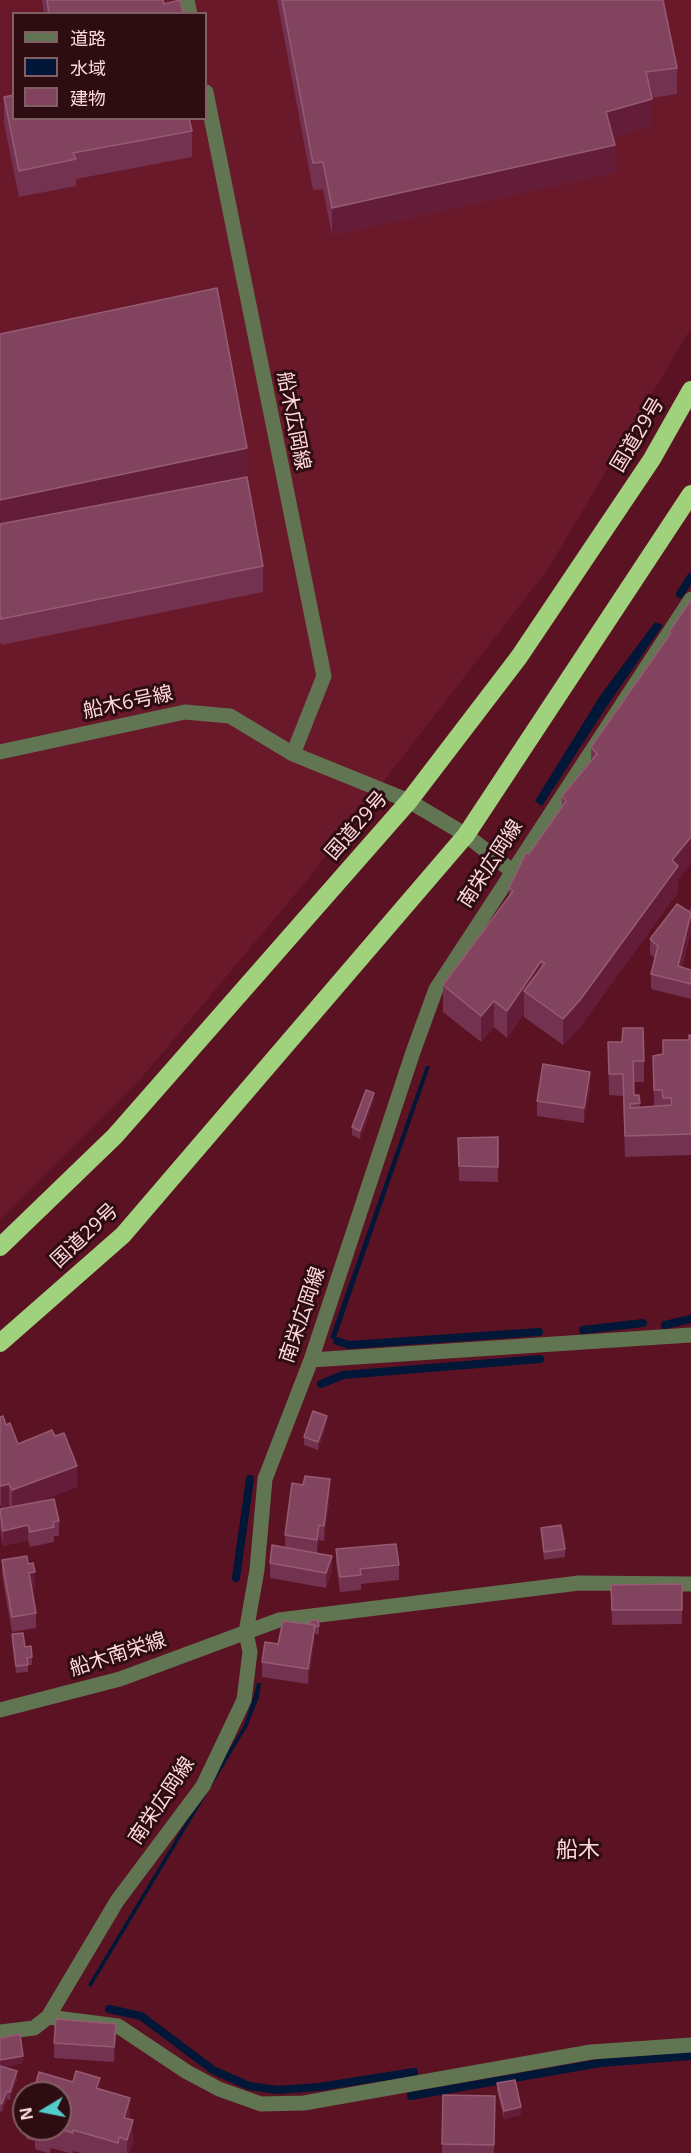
<!DOCTYPE html>
<html>
<head>
<meta charset="utf-8">
<style>
  body { margin:0 }
  #map { position:relative; width:691px; height:2153px; overflow:hidden; background:#5b1222; font-family:"Open Sans","Noto Sans JP",sans-serif }
  canvas { display:block }
  .legend { position:absolute; left:12px; top:12px; width:195px; height:108px; box-sizing:border-box; background:#2d0d12; border:2px solid #815e62; margin:0; padding:8px 10px; list-style:none; font-size:18px; color:#fed8db }
  .legend li { display:flex; align-items:center; gap:12px; height:30px }
  .legend b { width:30px; border:2px solid #815e62 }
  .north { position:absolute; left:12px; top:2081px; width:60px; height:60px; box-sizing:border-box; background:#2d0d12; border:2px solid #815e62; border-radius:50%; rotate:260deg; font-size:16px; font-weight:700; line-height:24px; text-align:center; color:#fed8db }
  .north::after { content:''; display:block; margin:auto; width:21px; height:27px; background:#53cdcb; clip-path:polygon(50% 0,100% 100%,50% 72%,0 100%) }
</style>
</head>
<body>
<div id="map">
<canvas width="691" height="2153"></canvas>
<ul class="legend">
<li><b style="height:8px;background:#617553"></b>道路</li>
<li><b style="height:16px;background:#001738"></b>水域</li>
<li><b style="height:16px;background:#82435f"></b>建物</li>
</ul>
<div class="north">N</div>
</div>
<script>
const g = document.querySelector('canvas').getContext('2d');
g.lineJoin = 'round';
function fill(path, color) {
  g.fillStyle = color;
  g.fill(path, 'evenodd');
}
function strokePath(path, color, width, dash) {
  g.strokeStyle = color;
  g.lineWidth = width;
  g.lineCap = dash ? 'butt' : 'round';
  g.setLineDash(dash || []);
  g.stroke(path);
}
function drawText(font, color, halo, rows, align = 'center') {
  g.font = font + ' "Open Sans","Noto Sans JP",sans-serif';
  g.lineWidth = 6;
  g.setLineDash([]);
  g.textBaseline = 'middle';
  g.strokeStyle = halo;
  g.fillStyle = color;
  for (const [text, x, y, turn = 0] of rows) {
    g.save();
    g.translate(x, y);
    g.rotate((+turn || 0) * Math.PI / 180);
    g.textAlign = isNaN(turn) ? turn : align;
    if (halo) g.strokeText(text, 0, 0);
    g.fillText(text, 0, 0);
    g.restore();
  }
}
const built = new Path2D(`
  M0,0h691v328l-143,241 -241,311 -164,196 -143,143zM14,14h192v104h-192z`);
const water = new Path2D(`
  M655,622l8,3 -56,81 -65,100 -7,-5 65,-105z
  M426,1066h4l-95,274 -5,-2z
  M257,1683h4l-2,14 -12,30 -156,260 -3,-2 156,-260 10,-30z`);
const stream = new Path2D(`
  M680,594l11,-17
  M665,1325l26,-6
  M583,1330l60,-7
  M337,1341l12,4 190,-13
  M321,1384l22,-9 197,-16
  M236,1578l14,-99
  M109,2009l32,7 72,54 36,16 29,4 41,-3 95,-15
  M411,2096l189,-33 91,-7`);
const minor = new Path2D(`
  M187,0l3,14
  M206,92l118,584 -31,78
  M0,752l185,-40 45,4 63,38 116,47 57,34 46,36
  M311,1360l380,-25
  M0,1710l120,-31 159,-59 300,-37 112,1
  M48,2017l70,9 69,46 32,17 42,15 43,-1 287,-51 100,-7
  M0,2032l34,-4 14,-11 69,-116 86,-115 41,-86 6,-48 -4,-20 11,-62 8,-91 46,-119 102,-308 23,-63 255,-390`);
const highway = new Path2D(`
  M0,1247l115,-111 294,-335 110,-144 133,-198 39,-69
  M0,1343l123,-108 343,-400 225,-341`);
const wall = new Path2D(`
  M42,0h121l1,4 19,10h-139z
  M277,0h386l14,68v26l-25,4v27l-39,12 2,35 -283,63 -9,-46 -10,1z
  M4,97l188,34v26l-116,22v7l-57,11 -15,-74z
  M0,334l247,141 -127,26 143,65v26l-262,53 -1,-5z
  M691,600v263l-13,16v13l-98,135 -17,18 -39,-28v-4l-17,25 -13,-11 -13,15 -38,-30v-27l66,-88v-9l20,-34 33,-48v-10l29,-35v-14l78,-110v-5z
  M691,907v23l-9,37 9,3v29l-40,-10v-15l4,-16 -5,-4v-15l38,-27z
  M691,1035v120l-66,2 -2,-61 -14,-1 -1,-53 36,19v21h-10v13h5l1,12 14,-1 -1,-50 10,-2 26,-14z
  M590,1087l-6,36 -47,-7v-15z
  M374,1100l-14,39 -8,-4v-8z
  M498,1137v45l-39,-1 -1,-43z
  M0,1417l18,27 59,43 -40,15 22,19v15h-5v6l-24,5 -2,-7 -25,6 -3,-19v-18l10,-2 -1,-2 -8,2 -1,-3z
  M327,1424l-9,26 -14,-5v-8z
  M303,1485l27,9 -6,47 -5,-1 -2,13 15,18 -6,17 -56,-10v-15l15,-16v-12z
  M541,1528l24,21v8l-21,3z
  M336,1549l63,16v15l-38,4v6l-21,2 -4,-28z
  M2,1560l26,4 7,23 -3,1 4,25v15l-24,4 -10,-57z
  M682,1584v40l-70,1 -1,-40z
  M309,1621l10,5v8h-4l-7,50 -46,-7v-15l16,-18 31,-20z
  M12,1634l13,13 7,10v8h-4v7l-12,1 -4,-31z
  M0,2038l23,25 -19,4 13,12 -7,21 -3,-1 -5,13 -2,-1z
  M116,2039l-2,23 -60,-4v-15z
  M73,2082l27,7 30,31 3,22 -4,11h-48l-8,-2v2h-4l-18,-5 -1,5h-2l-13,-4v-8l-9,-2v-10h34z
  M497,2083l24,32 -17,4 -7,-28z
  M495,2096l-1,57h-52v-9z`);
const shadedWall = new Path2D(`
  M652,99v26l-46,14v-27z
  M615,145v27l-283,63v-27z
  M247,448v27l-247,51v-26z
  M691,837v26l-13,16v13l-98,135 -17,18v-26l109,-159z
  M691,915v15l-13,51v-15z
  M541,961v26l-17,4v22l-17,25v-27z
  M494,1001v26l-13,15v-26z
  M590,1072v15l-6,36v-15z
  M374,1093v7l-14,39v-8z
  M327,1416v8l-9,26v-8z
  M77,1466v21l-65,25v-22z
  M330,1479v15l-6,47v-15z
  M9,1484v21l-8,2v-21z
  M28,1525v15l-25,6v-15z
  M319,1525v15l-2,15v-15z
  M332,1556v15l-6,17v-15z
  M35,1572v15l-6,1v-15z
  M315,1625v15l-7,44v-15z
  M116,2024v15l-2,23v-15z
  M23,2056v7l-23,5v-8z
  M17,2071v8l-7,21v-8z
  M100,2078v21l-4,-11z
  M7,2091v8l-5,13v-8z
  M130,2098v21l-6,-1z
  M521,2107v8l-17,4v-8z
  M133,2120v22l-4,11h-2v-13z`);
const building = new Path2D(`
  M47,0h116l1,4 16,-4 3,14h-134z
  M282,0h381l14,68 -31,4 6,27 -46,13 9,33 -283,63 -9,-46 -10,1z
  M14,95v23h175l3,13 -119,22 3,6 -57,12 -15,-74z
  M217,288l30,160 -247,52v-166z
  M247,477l16,89 -262,53 -1,-5v-90z
  M691,600v237l-19,23 6,6 -98,134 -17,19 -39,-28 21,-28 -4,-2 -34,50 -13,-10 -13,15 -38,-31 70,-94 -4,-3 17,-35 3,1 37,-53 -4,-5 35,-42 -6,-7 80,-114 -2,-1z
  M677,904l14,9 -13,53 13,4v14l-40,-10 7,-28 -8,-7z
  M623,1028h20l1,33h-11l1,34h5l1,8 -10,1v4l42,-3 -1,-7h-8l-1,-8h-8l-1,-34 10,-2v-14h26v-5h2v99l-66,2 -2,-62h-14l-1,-32h14z
  M543,1064l47,8 -6,36 -47,-7z
  M366,1090l8,3 -14,38 -8,-4z
  M498,1137v30l-39,-1 -1,-28z
  M313,1411l14,5 -9,26 -14,-5z
  M3,1416l3,9 4,-2 8,21 34,-14 3,6 9,-3 13,33 -65,24 -3,-6 -8,2 -1,-3v-66z
  M305,1476l25,3 -6,47 -5,-1 -2,15 -32,-5 7,-52 11,2z
  M54,1499l5,22 -6,1 1,5 -24,5 -2,-7 -25,6 -3,-22z
  M561,1525l4,24 -21,3 -3,-24z
  M396,1544l3,21 -39,4 1,6 -21,2 -4,-28z
  M272,1545l60,11 -6,17 -56,-10z
  M27,1556l1,8 5,-1 2,9 -6,1 7,40 -24,4 -10,-57z
  M682,1584v26h-70l-1,-25z
  M318,1620l1,6 -5,1 1,-2 -5,-1 -1,-3z
  M283,1621l32,4 -7,44 -46,-7 3,-20 13,2z
  M23,1633l2,14 6,-1 1,11 -5,1 1,7 -12,1 -4,-32z
  M56,2019l60,5 -2,23 -60,-4z
  M20,2034l3,22 -23,4v-22z
  M0,2066l17,5 -7,21 -3,-1 -5,13 -2,-1z
  M76,2071l24,7 -4,10 34,10 -6,20 9,2 -6,20 -8,-3 -1,6 -45,-13v3l-13,-4v-36h-27l6,-21 34,10z
  M515,2080l6,27 -17,4 -7,-28z
  M443,2095l52,1 -1,49 -52,-1z
  M38,2129h12v3z`);
const streetNames = [
  ["船木広岡線",293,421,79],
  ["国道29号",638,435,-59],
  ["船木6号線",128,703,-12],
  ["国道29号",357,826,-49],
  ["南栄広岡線",491,864,-57],
  ["国道29号",85,1236,-43],
  ["南栄広岡線",303,1315,-71],
  ["船木南栄線",118,1655,-18],
  ["南栄広岡線",162,1801,-56]
];
const quarterNames = [
  ["船木",578,1851]
];
fill(built, '#6a192b');
fill(water, '#001738');
strokePath(stream, '#001738', 8);
strokePath(minor, '#617553', 15);
strokePath(highway, '#a0d17d', 18);
fill(wall, '#733250');
fill(shadedWall, '#631d38');
fill(building, '#82435f');
strokePath(building, '#965b73', 1.5);
drawText('20px', '#fed8db', '#2d0d12', streetNames);
drawText('22px', '#fed8db', '#2d0d12', quarterNames);
</script>
</body>
</html>
